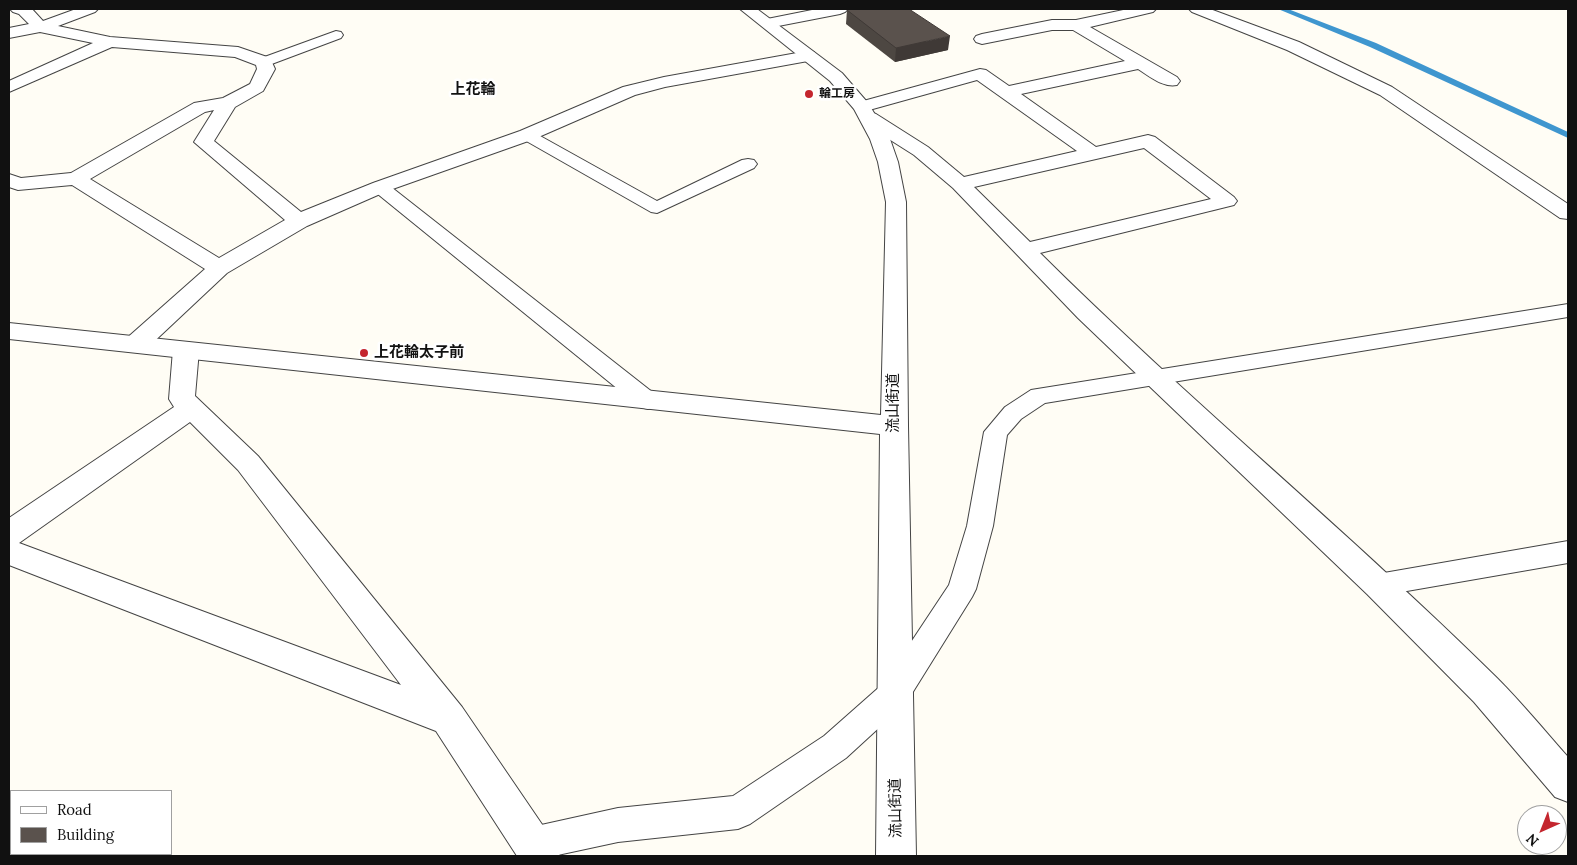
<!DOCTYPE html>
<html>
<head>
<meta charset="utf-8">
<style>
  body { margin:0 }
  #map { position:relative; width:1577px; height:865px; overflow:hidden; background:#fffdf5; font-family:Lora,serif }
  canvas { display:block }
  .frame { position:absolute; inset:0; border:10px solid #111; pointer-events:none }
  .legend { position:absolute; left:10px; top:790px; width:162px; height:65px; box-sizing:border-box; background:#fff; border:1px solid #a0a0a0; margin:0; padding:6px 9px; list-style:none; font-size:15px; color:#111 }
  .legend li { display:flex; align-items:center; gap:10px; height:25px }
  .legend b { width:25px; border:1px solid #a0a0a0 }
  .north { position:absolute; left:1517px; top:805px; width:50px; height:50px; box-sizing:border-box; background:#fff; border:1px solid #a0a0a0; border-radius:50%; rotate:224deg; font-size:14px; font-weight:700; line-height:20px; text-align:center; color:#111 }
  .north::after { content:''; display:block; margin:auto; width:18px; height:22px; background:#c4262e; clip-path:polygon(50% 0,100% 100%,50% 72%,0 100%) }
</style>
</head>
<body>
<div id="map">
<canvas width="1577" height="865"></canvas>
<div class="frame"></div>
<ul class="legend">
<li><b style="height:6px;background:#fff"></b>Road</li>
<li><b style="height:14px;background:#5a524d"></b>Building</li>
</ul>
<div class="north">N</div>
</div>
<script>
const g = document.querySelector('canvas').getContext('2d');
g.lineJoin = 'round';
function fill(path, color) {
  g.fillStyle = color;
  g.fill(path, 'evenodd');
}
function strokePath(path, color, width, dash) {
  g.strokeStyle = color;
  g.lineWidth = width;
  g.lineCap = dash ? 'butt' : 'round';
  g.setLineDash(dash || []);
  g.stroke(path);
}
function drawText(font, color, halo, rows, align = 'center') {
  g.font = font + ' Lora,"Noto Sans JP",serif';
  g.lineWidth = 5;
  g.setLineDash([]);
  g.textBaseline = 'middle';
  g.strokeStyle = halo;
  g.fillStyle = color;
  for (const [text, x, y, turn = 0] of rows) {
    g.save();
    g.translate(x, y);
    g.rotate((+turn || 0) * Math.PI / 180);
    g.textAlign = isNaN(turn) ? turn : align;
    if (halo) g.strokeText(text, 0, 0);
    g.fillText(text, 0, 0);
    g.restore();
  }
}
const stream = new Path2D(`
  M1278,9h10l88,34 192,89v6l-198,-91z`);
const service = new Path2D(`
  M336,31l5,1 2,3 -2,3 -72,27h-10l-2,-3 2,-3z
  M527,130l6,2 124,69 85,-41 6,-1 6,1 3,4 -3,4 -97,45 -6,-1 -130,-74 -2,-3 2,-3z
  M380,182l6,1 270,212 3,6 -3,6 -8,2 -8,-2 -266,-216 -3,-4 3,-4z
  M1568,304v13l-523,86 -24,16 -14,16 -14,91 -17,63 -4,8 -66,106 -60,55 -96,66 -12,5 -120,13 -65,14h-33l-5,-12 5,-12 12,-5 86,-19 115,-12 91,-60 60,-53 65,-98 18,-59 17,-94 21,-25 26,-17z
  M1568,541v22l-190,33 -10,-3 -4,-8 4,-8 10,-3z`);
const minor = new Path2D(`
  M10,9h22l11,12 33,-12h22l-3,3 -37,14 52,11 128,10 32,11 5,11 -12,22 -28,16 -21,34 87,71 72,-29 147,-52 103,-44 41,-10 144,-26 6,1 2,4 -2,4 -6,1 -143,26 -30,8 -101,44 -147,52 -80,35 -80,47 -82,77 -9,2 -9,-2 -3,-6 3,-6 78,-69 -133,-84 -54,5 -9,-3v-13l12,4 50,-5 123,-70 29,-5 27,-14 7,-15 -1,-4 -21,-8 -123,-10 -103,45v-11l84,-38 -53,-11 -31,6v-10l20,-4 -10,-10 -6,-2zM214,110l-20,32 91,78 -66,38 -129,-79 115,-67z
  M817,9h31l-3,3 -5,2 -72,14 -6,-2 -2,-3 2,-3z
  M1128,9h28l-3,3 -63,15 87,50 3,4 -3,4c-14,3 -28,-9 -39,-16l-117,25 75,53 52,-12 7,2 79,60 3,4 -3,4 -194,48c148,147 309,279 457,425 25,25 48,53 71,79v45l-13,-5 -81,-95 -107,-108 -289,-276 -125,-130 -39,-33 -52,-33 -2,-4 2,-4 7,-2 7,2 52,33 36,30 113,-26 -100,-71 -115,32 -6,-1 -3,-4 3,-4 124,-34 6,1 23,16 116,-25 -52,-31h-21l-70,14 -6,-2 -2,-3 2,-3 6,-2 70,-14h24zM1144,148l67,51 -181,43 -56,-55z
  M1189,9h21l89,33 93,45 176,117v15l-8,-1 -180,-123 -93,-45 -95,-38z
  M186,342l9,2 4,6 -4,46 63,60 204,251 92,135 6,14h-43l-81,-125 -427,-166v-47l165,-111 -5,-8 4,-49 4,-6zM190,422l48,48 163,215 -382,-142z`);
const tertiary = new Path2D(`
  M740,9h17l85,64 26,30 22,36 8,23 8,40 2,224 8,430h-40l4,-422 -871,-95v-16l872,92 5,-213 -8,-40 -8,-23 -16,-30 -24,-28z`);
const wall = new Path2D(`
  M847,10l101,40 -53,12 -49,-38z`);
const shadedWall = new Path2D(`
  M950,36l-2,14 -53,12 1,-14z`);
const building = new Path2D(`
  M853,9h56l41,27 -54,12 -49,-38z`);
const markers = [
  [809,94,5,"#c4262e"],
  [364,353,5,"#c4262e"]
];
const farPoinames = [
  ["輪工房",819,94]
];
const farQuarternames = [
  ["上花輪",473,90]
];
const poiNames = [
  ["上花輪太子前",374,353]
];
const streetNames = [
  ["流山街道",894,403,-90],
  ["流山街道",896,808,-91]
];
fill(stream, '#3f96cf');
strokePath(service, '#444', 2);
strokePath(minor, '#444', 2);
strokePath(tertiary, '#444', 2);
fill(service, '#fff');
fill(minor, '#fff');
fill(tertiary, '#fff');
fill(wall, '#4d4742');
fill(shadedWall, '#3f3936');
fill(building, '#5a524d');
strokePath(building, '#3f3936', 1);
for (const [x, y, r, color] of markers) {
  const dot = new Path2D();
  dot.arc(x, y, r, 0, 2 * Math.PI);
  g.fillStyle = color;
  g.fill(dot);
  strokePath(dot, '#fff', 2);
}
drawText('bold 12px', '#111', '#fff', farPoinames, 'left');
drawText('bold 15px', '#111', '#fff', farQuarternames);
drawText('bold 15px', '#111', '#fff', poiNames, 'left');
drawText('15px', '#111', '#fff', streetNames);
</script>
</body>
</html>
